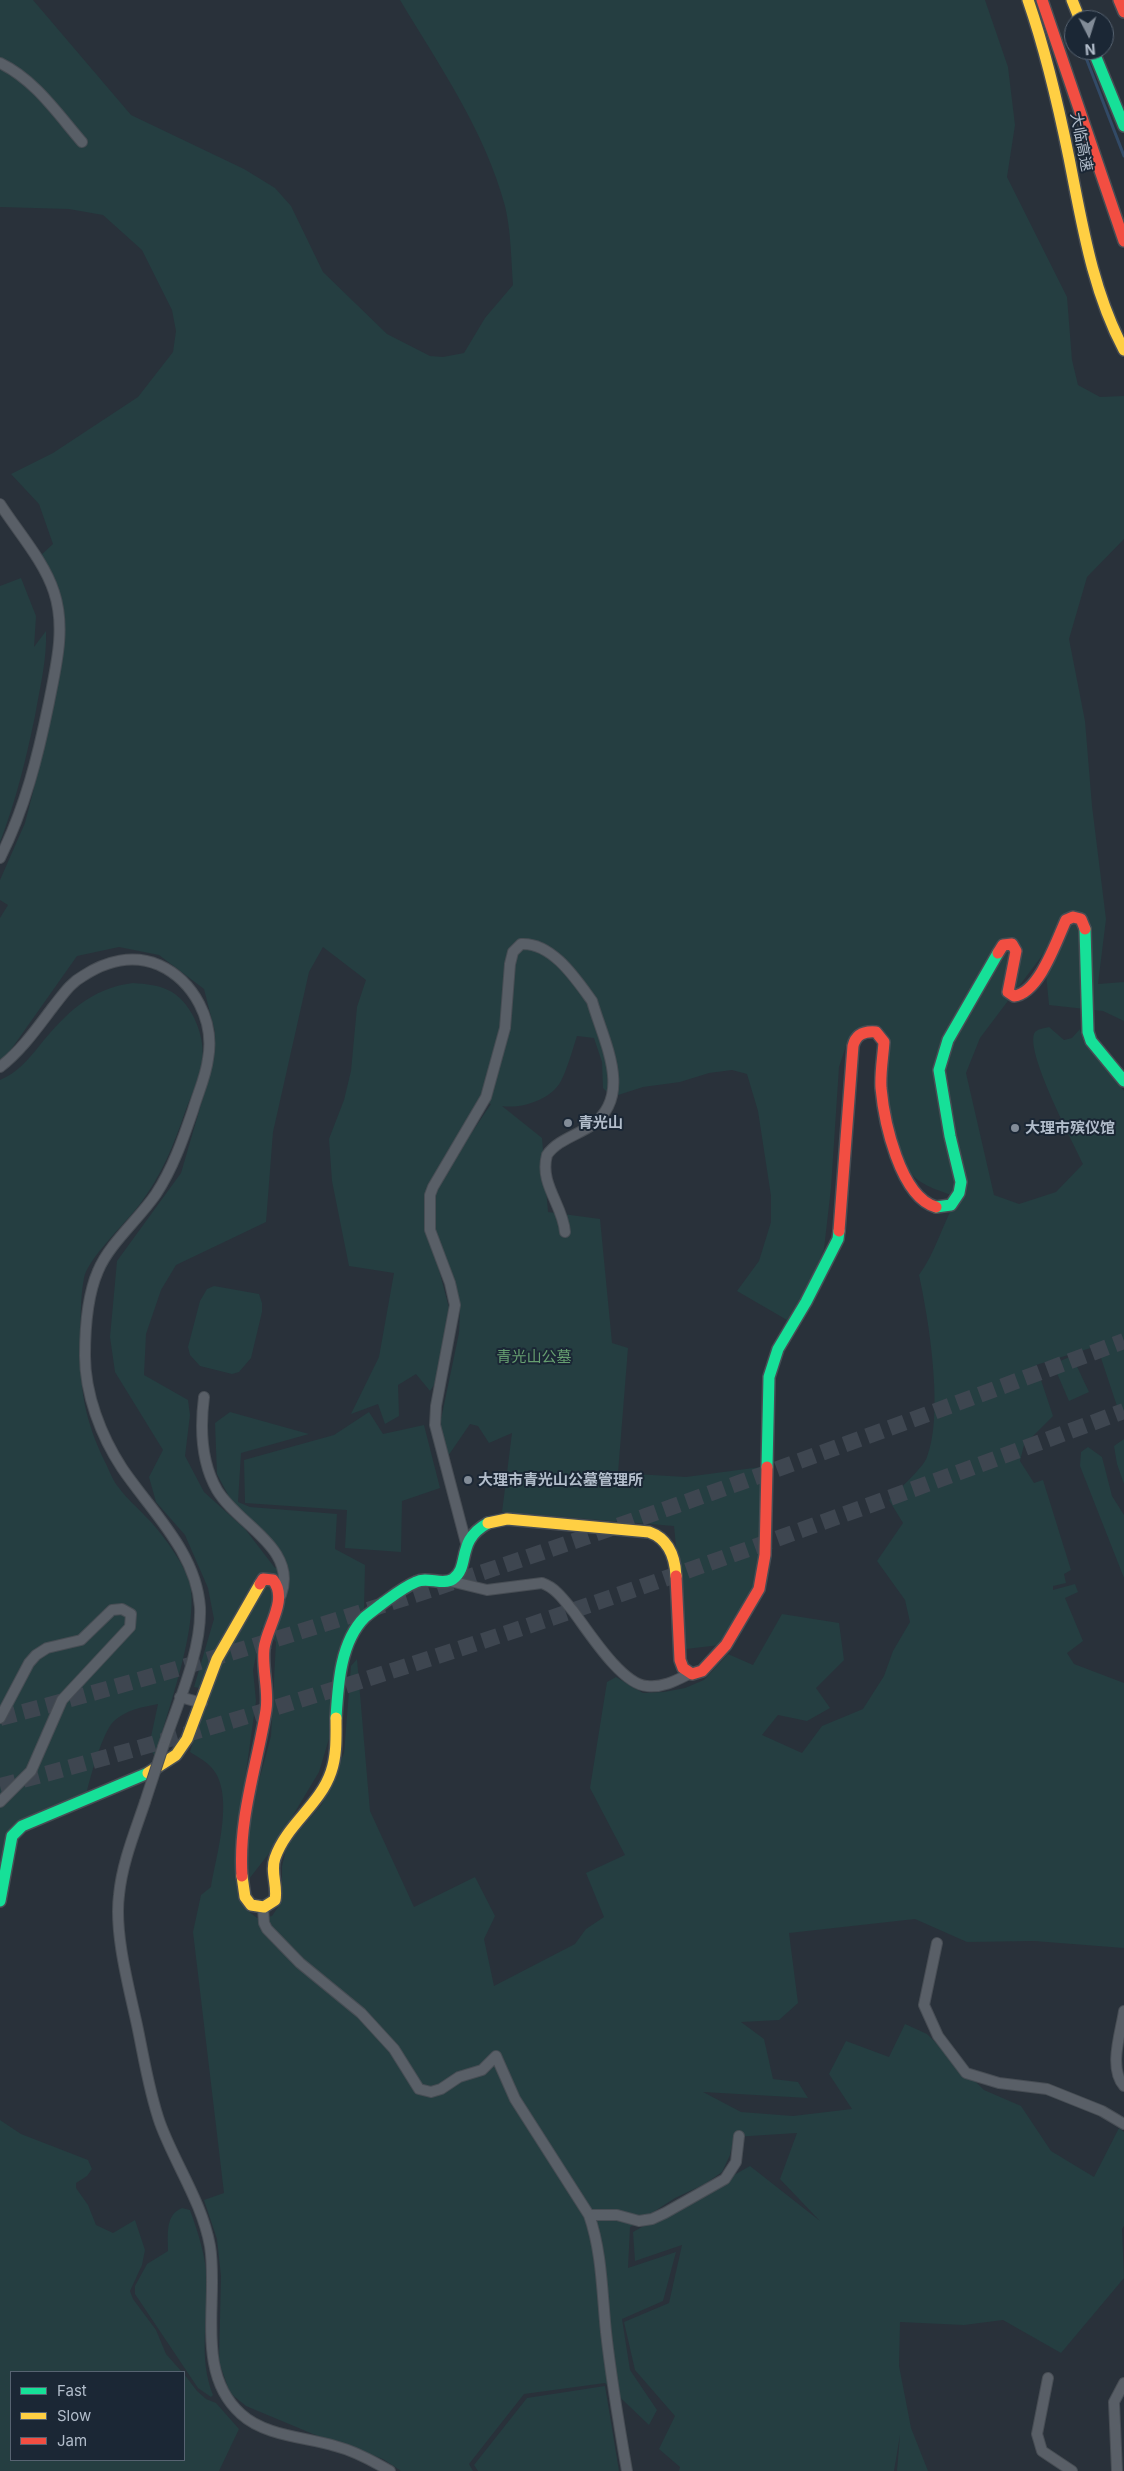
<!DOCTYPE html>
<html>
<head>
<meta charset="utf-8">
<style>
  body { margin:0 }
  #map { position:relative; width:1124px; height:2471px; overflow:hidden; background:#29313a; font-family:Inter,sans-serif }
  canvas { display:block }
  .legend { position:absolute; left:10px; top:2371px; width:175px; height:90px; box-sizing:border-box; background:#1b2735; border:1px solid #576371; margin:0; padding:6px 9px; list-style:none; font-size:15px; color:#b2bdcb }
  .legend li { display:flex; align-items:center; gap:10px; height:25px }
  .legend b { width:25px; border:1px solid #576371 }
  .north { position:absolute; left:1064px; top:10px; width:50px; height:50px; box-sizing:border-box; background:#1b2735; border:1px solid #576371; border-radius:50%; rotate:175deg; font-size:14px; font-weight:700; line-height:20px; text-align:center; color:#b2bdcb }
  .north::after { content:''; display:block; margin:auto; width:18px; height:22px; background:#828c98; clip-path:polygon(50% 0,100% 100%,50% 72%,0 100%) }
</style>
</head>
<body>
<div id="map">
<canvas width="1124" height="2471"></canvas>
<ul class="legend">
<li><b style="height:6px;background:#16e098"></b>Fast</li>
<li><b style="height:6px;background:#ffcf43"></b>Slow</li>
<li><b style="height:6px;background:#f24e42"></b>Jam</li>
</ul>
<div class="north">N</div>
</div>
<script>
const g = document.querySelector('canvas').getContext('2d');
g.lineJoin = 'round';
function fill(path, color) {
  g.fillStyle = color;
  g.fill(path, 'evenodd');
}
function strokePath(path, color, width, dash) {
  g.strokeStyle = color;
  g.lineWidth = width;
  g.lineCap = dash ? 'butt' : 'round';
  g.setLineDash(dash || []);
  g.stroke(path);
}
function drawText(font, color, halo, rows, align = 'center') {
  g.font = font + ' Inter,"Noto Sans SC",sans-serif';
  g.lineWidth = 4;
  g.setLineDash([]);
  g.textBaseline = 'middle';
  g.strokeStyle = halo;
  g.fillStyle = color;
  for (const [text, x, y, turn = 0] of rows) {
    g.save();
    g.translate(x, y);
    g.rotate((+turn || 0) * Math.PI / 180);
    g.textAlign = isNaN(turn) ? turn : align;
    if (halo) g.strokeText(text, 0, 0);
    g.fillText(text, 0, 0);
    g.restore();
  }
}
const green = new Path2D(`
  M0,0h33l98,115 113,54 31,19 16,18 32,66 64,62 43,22 13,1 21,-4 21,-35 28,-33c-2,-26 -2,-54 -8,-79 -20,-75 -66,-141 -105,-206h585l23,67 7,58 -8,52 60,120 5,63 6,25 22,12 24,-1v143l-37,38 -18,62 16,82 7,85 14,113 -8,65 26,-2v39l-21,-10 -54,-6 -5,-52 -64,85 -14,35 28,122 25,9 37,-12 27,-28c-9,-20 -60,-115 -48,-132 3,-3 10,-4 14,-5l15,13 8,-2 8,-9 4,14 40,48v326l-3,1 -24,-72 -61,19 17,51 -29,29 -4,16 14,22 9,-3 28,90 -7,4 2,9 -13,3v4l22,-6 3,8 -13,6 18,43 -16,12 7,11 50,19v265l-90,-7 -67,1 -52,-23 -126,14 9,70 -19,17 -38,2 23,17 9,40 25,3 10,16 -105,-6 38,20 52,4 59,-7 -23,-35 17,-33 43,16 16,-33 22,10 57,56 37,16 30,45 43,26 25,-49 5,4v94l-2,3 2,49 -63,75 -58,-33 -39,5 -64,-3 -1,44 12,62 17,43h-31l3,-36 -6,36h-215l1,-4 -21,-18 16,-33 -40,-46 -11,-48 45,-19 13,-58 -47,16 -2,-29 117,-66 70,55 -40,-42 17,-46 -63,4 -4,18 -8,17 -17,12 -30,14 -45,29 -2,41 48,-16 -13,49 -41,18 8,51 27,40 -8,15 -44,-42 -81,11 -55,70 4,7h-72l-18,-12 -70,-25 -67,-28 -16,-13 -11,-31 2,-86 -4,-37 -13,-39 20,-7 -31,-261 8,-37 10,-8c5,-32 26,-97 -2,-122 -5,-5 -13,-9 -19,-13l18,-62 -14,-3 20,-68 -6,-31 -23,-53 -29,-33 -7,-25 14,-27 -48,-78 -5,-35 7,-76 64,-88 26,-89 8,-52 -11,-43 -45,-34 -40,-8 -42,9 -72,102 -5,1v-141l8,-13 -8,-5v-20l25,-57 9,-35 29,-136 1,-31 -24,-65 13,-12 -14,-40 -28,-30 42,-21 85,-56 35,-45 3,-21 -4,-21 -30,-60 -39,-35 -34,-6 -69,-2zM323,947l43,33 -9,27 -6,64 -7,29 -15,39 3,42 17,85 45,7 -15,84 -28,57 27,-10 7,20 14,-8 -1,-31 18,-11 14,17 12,-18 10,-54 -21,-79 -3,-35 11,-21 -7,27 4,41 24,59 -1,22 -19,91 8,32 22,-32 8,2 11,17 23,-10 -10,79 172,14 12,123 34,-4 34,-54 7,-57v-67l-75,10 -68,-4 10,-125 -16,-5 -12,-124 -52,-7 -6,-74 -40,-32c19,3 49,-6 59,-25 7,-14 11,-30 16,-45l17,2 8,24 1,26 9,9 31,-10 37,-5 29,-9 23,-3 15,4 11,37 13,85v26l-12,39 -22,30 50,29 21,-33 16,-38 7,-61 8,-121 7,-21 35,-14c4,38 4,109 27,138 12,16 32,21 50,27 -15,25 -22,55 -39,78 10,46 25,139 8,182 -3,10 -30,34 -38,43l14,23 -26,38 28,39 5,22 -17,29 -9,25 -21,33 -41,17 -20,27 -40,-18 16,-20 29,6 23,-13 -14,-20 28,-28 -5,-37 -57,-9 -29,51 -25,-11 -24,26 -19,8 -21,4 -21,1 -27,-16 -9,5 -17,106 35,67 -39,18 18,44 -18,12 -11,15 -81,42 -10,-47 11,-23 -20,-39 -61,30 -44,-96 -13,-152 -6,7 -7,87 -22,51 -35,41 -5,21v35l-10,15 -15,2 -9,-7 -3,-132 11,-78 -3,-31 9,-43 14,15 -5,94 -24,89 2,54 25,-32 45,-75 15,-50 6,-77 24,-35 1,-45 -30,-16 2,-35 -87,-7 -12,-5 3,-49 68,-19 -79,-22 -15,11 2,51 17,32 47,46 -6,16 -30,-39 -41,-37 -19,-36 5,-41 -2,-15 -44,-25 2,-41 15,-44 15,-25 90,-43 7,-90 36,-160zM477,1101l14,3 -50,74z
  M21,578l15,38 -2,31 12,-16c1,29 -6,56 -11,85 -9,43 -19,85 -35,126v-256z
  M133,983c13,1 27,2 39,9 21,13 34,46 30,70 -3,17 -11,34 -17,50 -11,33 -24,64 -45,92 -13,18 -52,54 -56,74 -4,21 -3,41 -4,62 0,50 4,79 26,124 4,8 7,17 13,24 8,11 18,19 27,29 14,13 40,49 44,67 9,43 -23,128 -35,173l-6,-11 9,-42c-16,3 -32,6 -44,17 -11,10 -23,54 -27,70l-69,33 -18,55v-799c17,-7 28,-20 40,-35 25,-31 51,-57 93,-62z
  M214,1286l45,8 3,9v9l-11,46 -12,14 -7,2 -32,-8 -10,-11 -2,-8 12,-46 7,-12z
  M1072,1356l17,36 -20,9 -16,-37z
  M369,1412l14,22 41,-9 16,63 -38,13 -1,51 -56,-4 2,-38 -102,-7 -1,-43 90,-25z
  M1124,1439v45l-7,-20 -3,-18z
  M1088,1447l14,10 10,39 12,19v63l-44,-112 1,-14z
  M0,2120l21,14 67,26 4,9 -5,7 -11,7v5l12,17 8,20 17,8 22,-13 10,30 -3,15 -12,26 3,8 23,31 10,24 16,18h-171v88h173v-86l13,17 9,8 10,4 23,26 -20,42h-219z
  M182,2208l8,2c8,22 16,47 17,71 1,40 -9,76 6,114l-2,2 -13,-9 -63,-94v-8l12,-22 21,-13c0,-17 -3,-36 14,-43z
  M605,2386l14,85h-141l-4,-6 53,-67z`);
const stream = new Path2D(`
  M1083,50l41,106`);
const primaryTunnel = new Path2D(`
  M0,1718c382,-100 754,-239 1124,-377
  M0,1786c382,-100 754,-237 1124,-375`);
const street = new Path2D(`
  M0,63c35,17 57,50 82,79
  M0,504c18,28 44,57 54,88 12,36 2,74 -5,110 -11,54 -24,106 -49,156
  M0,1067c21,-16 37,-39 53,-60 9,-11 17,-24 30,-31 23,-15 50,-22 76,-11 35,16 56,56 49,94 -2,17 -10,34 -15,51 -10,29 -20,58 -37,84 -17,25 -47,50 -58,77 -11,25 -13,58 -13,85 0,38 16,80 37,112 29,43 74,84 78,139 2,44 -23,98 -37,140
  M204,1397c-4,31 -3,65 13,93 21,35 81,58 64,105
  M466,1543l-31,-118 1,-19 19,-101 -5,-22 -20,-53v-35l3,-8 53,-90 19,-69 5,-64 3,-12 8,-8c31,-2 55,35 71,57 11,39 42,94 0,124 -14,10 -35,15 -45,30 -8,29 16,50 18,77
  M450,1581l37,9 55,-7c14,5 22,17 31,28 15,20 49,74 74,75 16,2 30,-6 44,-13
  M180,1697l22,6
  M0,1718l29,-55 7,-8 11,-7 34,-8 31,-30 10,-1 9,5 -1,13 -68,73 -31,71 -31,31
  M145,1802c-10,30 -23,61 -26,93 -5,38 10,93 18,130 7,33 12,67 23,98 15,41 42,79 50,123 9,54 -16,126 31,168 24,22 64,23 94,32 20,5 38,15 55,25
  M263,1907l1,16 3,6 33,34 61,50 33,36 25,40 12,3 10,-3 18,-12 23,-7 14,-14 19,43 74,116c13,37 13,78 17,117 5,46 13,93 21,139
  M937,1943l-13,62 14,31 28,37 33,10 48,6 55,22 22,13
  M1124,2011c-3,21 -16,57 0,75
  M589,2215h28l22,6 13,-2 13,-6 60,-34 11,-17 3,-26
  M1048,2378l-11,56 5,17 30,20
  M1117,2471l-3,-69 10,-19`);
const fast = new Path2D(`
  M1093,50l31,76
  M1085,929l3,103 3,9 33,40
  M936,1207l15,-2 8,-12 2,-11 -11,-46 -11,-66 9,-30 50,-87
  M767,1467l2,-90 9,-28 28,-47 32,-63 1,-8
  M336,1718c2,-33 4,-76 29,-101 6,-5 13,-10 18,-14 11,-8 21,-16 33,-21 11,-6 27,4 37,-3 18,-13 2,-38 35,-56
  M0,1901l12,-65 10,-10 126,-53`);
const slow = new Path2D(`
  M1028,0c18,52 30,104 41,158 13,65 23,132 55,192
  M1072,0l8,20
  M488,1523l19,-4 142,13c20,7 26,25 27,44
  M148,1773l28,-18 11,-16 30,-80 43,-75
  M242,1876l3,21 6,8 13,2 11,-7c3,-14 -5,-28 0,-42 11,-33 45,-53 56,-86 6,-17 5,-36 5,-54`);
const jam = new Path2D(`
  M1042,0l82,241
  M1119,0l5,12
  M998,953l5,-8 9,-1 4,7 -8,41 6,4c25,-3 42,-54 52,-76l7,-3 8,2 4,10
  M839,1231l14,-185c3,-12 11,-15 23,-14l8,10c-1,15 -4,31 -3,46 3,33 19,109 55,119
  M676,1576l4,84 3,8 9,6 10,-3 24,-26 33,-56 6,-34 2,-88
  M242,1876c-4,-57 15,-110 24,-166 3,-20 -4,-40 -2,-61 2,-21 25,-49 9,-69l-10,-1 -3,5`);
const streetBridge = new Path2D(`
  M145,1802l18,-55`);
const markers = [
  [568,1123,5,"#828c98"],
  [1015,1128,5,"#828c98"],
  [468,1480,5,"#828c98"]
];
const streetNames = [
  ["大临高速",1081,142,79]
];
const poiNames = [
  ["青光山",578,1123],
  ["大理市殡仪馆",1025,1128],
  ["大理市青光山公墓管理所",478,1480]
];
const parkNames = [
  ["青光山公墓",534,1357]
];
fill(green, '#253e41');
strokePath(stream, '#324a66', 3);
strokePath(primaryTunnel, '#3e4650', 16, [16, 8]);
strokePath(street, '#474d54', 12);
strokePath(fast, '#474d54', 14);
strokePath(slow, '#474d54', 14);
strokePath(jam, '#474d54', 14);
strokePath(street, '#595f67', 10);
strokePath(fast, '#16e098', 11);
strokePath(slow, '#ffcf43', 11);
strokePath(jam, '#f24e42', 11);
strokePath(streetBridge, '#474d54', 12, []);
strokePath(streetBridge, '#595f67', 10);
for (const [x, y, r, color] of markers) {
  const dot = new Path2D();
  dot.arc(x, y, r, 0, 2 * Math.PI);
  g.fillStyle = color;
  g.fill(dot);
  strokePath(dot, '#1b2735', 2);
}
drawText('15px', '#b2bdcb', '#1b2735', streetNames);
drawText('bold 15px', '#b2bdcb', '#1b2735', poiNames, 'left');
drawText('15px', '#669f70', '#1b2735', parkNames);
</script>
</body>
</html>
